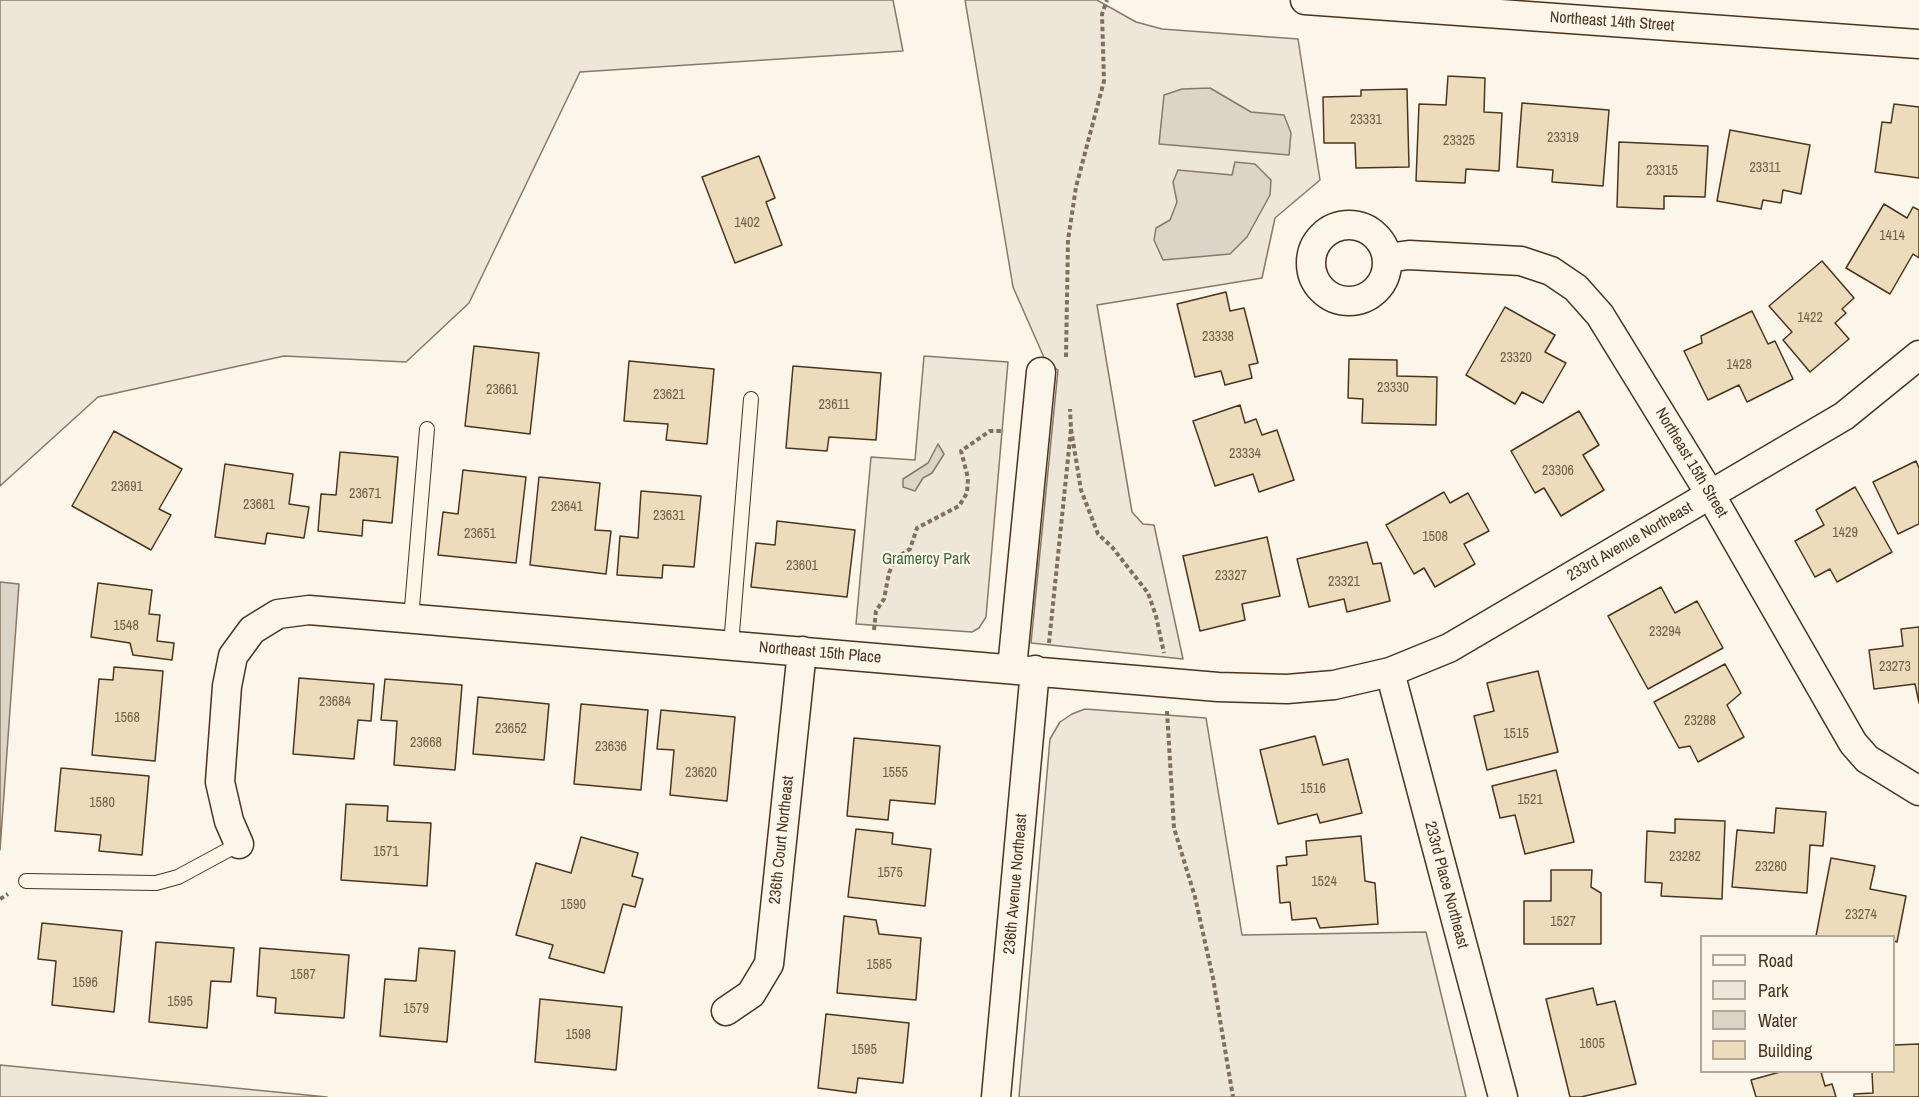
<!DOCTYPE html>
<style>
body{margin:0}
#map{position:relative;width:1919px;height:1097px;overflow:hidden;background:#fbf6e9;font-family:"Archivo Narrow",sans-serif}
canvas{display:block}
.legend{position:absolute;left:1700px;top:935px;width:195px;height:138px;box-sizing:border-box;background:#fbf6e9;border:2px solid #b4a999;margin:0;padding:8px 10px;list-style:none;font-size:18px;color:#4a3520}
.legend li{display:flex;align-items:center;gap:12px;height:30px}
.legend b{width:30px;border:2px solid #b4a999}
</style>
<div id="map">
<canvas width="1919" height="1097"></canvas>
<ul class="legend">
<li><b style="height:8px;background:#fbf6e9"></b>Road</li>
<li><b style="height:16px;background:#ede6d9"></b>Park</li>
<li><b style="height:16px;background:#dcd4c6"></b>Water</li>
<li><b style="height:16px;background:#ecdcbc"></b>Building</li>
</ul>
</div>
<script>
const c = document.querySelector('canvas').getContext('2d');
c.lineJoin = 'round';
function fillPath(path, color) {
  c.fillStyle = color;
  c.fill(path, 'evenodd');
}
function toPath(rows) {
  const path = new Path2D();
  for (const r of rows) {
    if (r.length === 3) {
      path.moveTo(r[0] + r[2], r[1]);
      path.arc(r[0], r[1], r[2], 0, 2 * Math.PI);
      continue;
    }
    path.moveTo(r[0], r[1]);
    for (let i = 2; i < r.length; i += 2) path.lineTo(r[i], r[i + 1]);
  }
  return path;
}
function stroke(path, color, width, dash) {
  c.strokeStyle = color;
  c.lineWidth = width;
  c.lineCap = dash ? 'butt' : 'round';
  c.setLineDash(dash || []);
  c.stroke(path);
}
function drawText(font, color, halo, rows, align = 'center') {
  c.font = font + ' "Archivo Narrow",sans-serif';
  c.lineWidth = 4.5;
  c.setLineDash([]);
  c.textBaseline = 'middle';
  c.strokeStyle = halo;
  c.fillStyle = color;
  for (const [text, x, y, turn = 0] of rows) {
    c.save();
    c.translate(x, y);
    c.rotate((+turn || 0) * Math.PI / 180);
    c.textAlign = isNaN(turn) ? turn : align;
    if (halo) c.strokeText(text, 0, 0);
    c.fillText(text, 0, 0);
    c.restore();
  }
}
const green = toPath([
 [0,0,893,0,903,51,580,72,469,303,406,362,284,356,98,397,0,486,0,0],
 [965,0,1097,0,1136,22,1162,29,1298,39,1320,180,1275,218,1262,278,1097,305,1132,512,1143,524,1154,525,1183,659,1031,643,1058,370,1046,362,1013,287,965,0],
 [924,356,1008,362,986,617,979,628,972,632,856,624,871,457,915,460,924,356],
 [1085,709,1206,718,1242,935,1426,932,1466,1097,1019,1097,1050,739,1060,722,1072,714,1085,709],
 [0,1065,327,1097,0,1097,0,1065]
]);
fillPath(green, '#ede6d9');
stroke(green, '#887966', 1.5);
const water = toPath([
 [1210,88,1251,112,1284,115,1291,133,1289,155,1159,144,1164,95,1182,89,1210,88],
 [1235,162,1255,164,1271,180,1270,195,1247,237,1230,254,1163,260,1154,240,1156,228,1170,220,1177,202,1173,182,1178,170,1232,175,1235,162],
 [938,444,944,454,932,473,923,478,915,491,903,487,903,479,928,463,938,444],
 [0,582,19,584,0,850,0,582]
]);
fillPath(water, '#dcd4c6');
stroke(water, '#887966', 1.5);
const building = toPath([
 [1448,76,1485,78,1484,112,1502,113,1499,171,1466,169,1465,183,1416,181,1419,104,1446,105,1448,76],
 [1407,89,1409,167,1356,168,1355,143,1324,143,1323,97,1361,96,1361,90,1407,89],
 [1522,103,1609,110,1603,186,1552,182,1553,170,1517,167,1522,103],
 [1894,104,1919,107,1919,178,1875,172,1882,122,1891,123,1894,104],
 [1730,130,1810,145,1801,194,1783,190,1781,203,1763,200,1761,209,1717,201,1730,130],
 [1619,142,1708,146,1705,197,1664,196,1664,209,1617,207,1619,142],
 [759,156,775,198,766,202,782,245,735,263,702,177,759,156],
 [1884,204,1907,218,1913,207,1919,210,1919,258,1913,254,1890,294,1846,268,1884,204],
 [1822,261,1854,298,1842,309,1846,313,1835,323,1849,339,1810,372,1783,340,1792,332,1769,306,1822,261],
 [1226,292,1230,311,1244,308,1258,363,1249,365,1252,378,1225,385,1221,371,1195,377,1177,304,1226,292],
 [1505,307,1555,335,1545,352,1566,363,1543,403,1522,392,1515,404,1466,375,1505,307],
 [1752,311,1768,344,1775,341,1793,379,1747,402,1739,385,1708,400,1684,351,1702,343,1701,336,1752,311],
 [474,346,539,353,530,434,465,426,474,346],
 [1349,359,1397,360,1397,376,1437,377,1436,425,1362,423,1363,399,1348,398,1349,359],
 [629,361,714,369,707,444,666,440,668,424,624,421,629,361],
 [793,366,881,373,876,440,829,437,827,451,786,448,793,366],
 [1240,405,1245,423,1256,419,1262,435,1277,430,1294,480,1259,492,1253,474,1215,486,1193,421,1240,405],
 [1579,411,1599,445,1583,455,1604,490,1561,516,1544,488,1535,493,1511,451,1579,411],
 [114,431,182,469,159,509,171,515,151,550,72,506,114,431],
 [340,452,398,457,392,523,363,520,362,536,318,531,321,494,336,495,340,452],
 [1916,461,1919,468,1919,524,1898,534,1873,482,1916,461],
 [225,464,293,474,289,504,309,507,304,538,267,533,265,544,215,537,225,464],
 [463,470,526,477,516,563,438,555,443,512,458,514,463,470],
 [539,477,600,483,595,530,611,531,606,574,530,565,539,477],
 [1855,487,1892,552,1837,582,1830,569,1815,577,1795,541,1824,525,1816,510,1855,487],
 [641,491,701,496,694,567,663,565,662,578,617,575,620,536,638,538,641,491],
 [1444,492,1450,503,1468,493,1489,531,1464,544,1475,564,1435,587,1424,568,1414,574,1386,525,1444,492],
 [777,521,855,530,847,597,751,587,756,543,775,545,777,521],
 [1267,537,1280,596,1242,604,1245,620,1200,631,1183,556,1267,537],
 [1367,542,1373,564,1381,563,1390,601,1347,612,1344,599,1309,607,1297,559,1367,542],
 [98,583,152,590,149,614,160,615,157,641,174,643,172,660,133,655,130,643,91,637,98,583],
 [1661,587,1675,613,1697,601,1723,648,1648,689,1608,616,1661,587],
 [1919,627,1919,703,1915,684,1874,689,1869,650,1903,646,1901,629,1919,627],
 [1725,664,1741,693,1727,705,1744,737,1698,762,1690,746,1679,748,1654,702,1725,664],
 [114,667,163,671,155,761,92,755,99,679,113,680,114,667],
 [1538,671,1558,752,1487,770,1474,716,1494,711,1487,683,1538,671],
 [299,678,374,684,371,721,358,720,354,759,293,754,299,678],
 [385,679,462,685,455,770,394,765,397,721,381,720,385,679],
 [478,697,549,704,544,760,473,754,478,697],
 [581,704,648,710,641,790,574,784,581,704],
 [661,710,735,717,727,801,670,795,674,750,657,749,661,710],
 [1315,736,1323,765,1348,759,1362,813,1320,823,1317,814,1278,824,1260,750,1315,736],
 [854,738,940,746,935,804,890,800,888,820,847,816,854,738],
 [61,768,149,776,142,855,99,851,101,835,55,831,61,768],
 [1556,770,1574,842,1525,854,1515,815,1500,818,1492,786,1556,770],
 [346,804,388,806,387,821,431,823,427,886,341,880,346,804],
 [1776,808,1826,812,1823,846,1810,845,1807,893,1732,887,1737,830,1774,833,1776,808],
 [1675,819,1725,821,1722,899,1661,896,1662,883,1645,882,1647,831,1675,833,1675,819],
 [856,829,893,833,892,844,931,849,925,906,848,897,856,829],
 [1361,836,1365,881,1375,883,1378,924,1320,928,1316,918,1292,920,1290,902,1280,903,1277,866,1287,865,1286,857,1307,855,1306,841,1361,836],
 [581,837,638,853,632,876,643,879,635,907,623,904,604,973,549,958,553,945,516,935,536,863,571,873,581,837],
 [1831,858,1875,866,1870,889,1906,896,1897,942,1894,941,1894,936,1816,936,1831,858],
 [1551,870,1592,870,1591,887,1601,893,1601,944,1524,944,1524,901,1551,901,1551,870],
 [844,916,876,920,879,934,921,938,916,1000,837,993,844,916],
 [42,923,122,931,114,1012,52,1005,56,961,38,959,42,923],
 [156,942,234,948,231,982,211,981,207,1028,149,1022,156,942],
 [260,948,349,955,344,1018,275,1013,276,998,257,996,260,948],
 [419,948,455,951,447,1042,380,1036,385,979,416,981,419,948],
 [1593,988,1597,1005,1615,1001,1636,1084,1581,1097,1570,1097,1546,999,1593,988],
 [540,999,622,1007,616,1070,535,1062,540,999],
 [826,1014,909,1023,903,1083,858,1078,856,1093,818,1088,826,1014],
 [1919,1044,1919,1097,1854,1097,1854,1094,1873,1093,1872,1072,1894,1072,1894,1045,1919,1044],
 [1780,1072,1821,1072,1825,1086,1832,1084,1836,1097,1756,1097,1751,1080,1780,1072]
]);
fillPath(building, '#ecdcbc');
stroke(building, '#4a3520', 1.5);
const service = toPath([
 [411,619,427,429],
 [731,645,751,399],
 [26,881,156,883,178,877,239,844]
]);
const minor = toPath([
 [1305,0,1919,44],
 [1349,263,38],
 [1387,258,1409,255,1521,261,1551,271,1576,288,1600,315,1710,494,1853,743,1867,759,1919,791],
 [1012,668,1041,372],
 [1390,672,1503,1097],
 [239,844,229,821,220,782,227,686,233,656,252,630,278,614,309,610,1218,687,1287,689,1334,685,1390,672,1449,648,1844,416,1919,355],
 [726,1011,751,994,769,964,802,651],
 [996,1097,1035,670]
]);
stroke(service, '#4a3520', 16);
stroke(minor, '#4a3520', 31);
stroke(toPath([
 [1066,357,1068,240,1076,187,1104,81,1102,14,1107,0],
 [1071,429,1081,490,1098,534,1112,547,1148,593,1156,616,1164,653],
 [874,630,876,611,884,599,889,573,896,558,910,549,917,528,959,506,967,493,968,478,961,451,990,431,1004,431],
 [1049,643,1071,429,1070,409],
 [1167,711,1174,828,1195,897,1213,978,1233,1097],
 [0,899,8,894]
]), '#7f6f5c', 4, [4.5, 3]);
stroke(service, '#fbf6e9', 14);
stroke(minor, '#fbf6e9', 28);
drawText('14px', '#725f47', null, [
 ["23331",1366,120],
 ["23319",1563,138],
 ["23325",1459,141],
 ["23311",1765,168],
 ["23315",1662,171],
 ["1402",747,223],
 ["1414",1892,236],
 ["1422",1810,318],
 ["23338",1218,337],
 ["23320",1516,358],
 ["1428",1739,365],
 ["23330",1393,388],
 ["23661",502,390],
 ["23621",669,395],
 ["23611",834,405],
 ["23334",1245,454],
 ["23306",1558,471],
 ["23691",127,487],
 ["23671",365,494],
 ["23681",259,505],
 ["23641",567,507],
 ["23631",669,516],
 ["1429",1845,533],
 ["23651",480,534],
 ["1508",1435,537],
 ["23601",802,566],
 ["23327",1231,576],
 ["23321",1344,582],
 ["1548",126,626],
 ["23294",1665,632],
 ["23273",1895,667],
 ["23684",335,702],
 ["1568",127,718],
 ["23288",1700,721],
 ["23652",511,729],
 ["1515",1516,734],
 ["23668",426,743],
 ["23636",611,747],
 ["23620",701,773],
 ["1555",895,773],
 ["1516",1313,789],
 ["1521",1530,800],
 ["1580",102,803],
 ["1571",386,852],
 ["23282",1685,857],
 ["23280",1771,867],
 ["1575",890,873],
 ["1524",1324,882],
 ["1590",573,905],
 ["23274",1861,915],
 ["1527",1563,922],
 ["1585",879,965],
 ["1587",303,975],
 ["1596",85,983],
 ["1595",180,1002],
 ["1579",416,1009],
 ["1598",578,1035],
 ["1605",1592,1044],
 ["1595",864,1050]
]);
drawText('16px', '#4a3520', '#fbf6e9', [
 ["Northeast 14th Street",1612,22,4],
 ["Northeast 15th Street",1691,463,59],
 ["233rd Avenue Northeast",1630,542,-30],
 ["Northeast 15th Place",820,653,5],
 ["236th Court Northeast",782,840,-84],
 ["236th Avenue Northeast",1016,884,-85],
 ["233rd Place Northeast",1446,885,75]
]);
drawText('16px', '#436837', '#fbf6e9', [
 ["Gramercy Park",926,560]
]);
</script>
